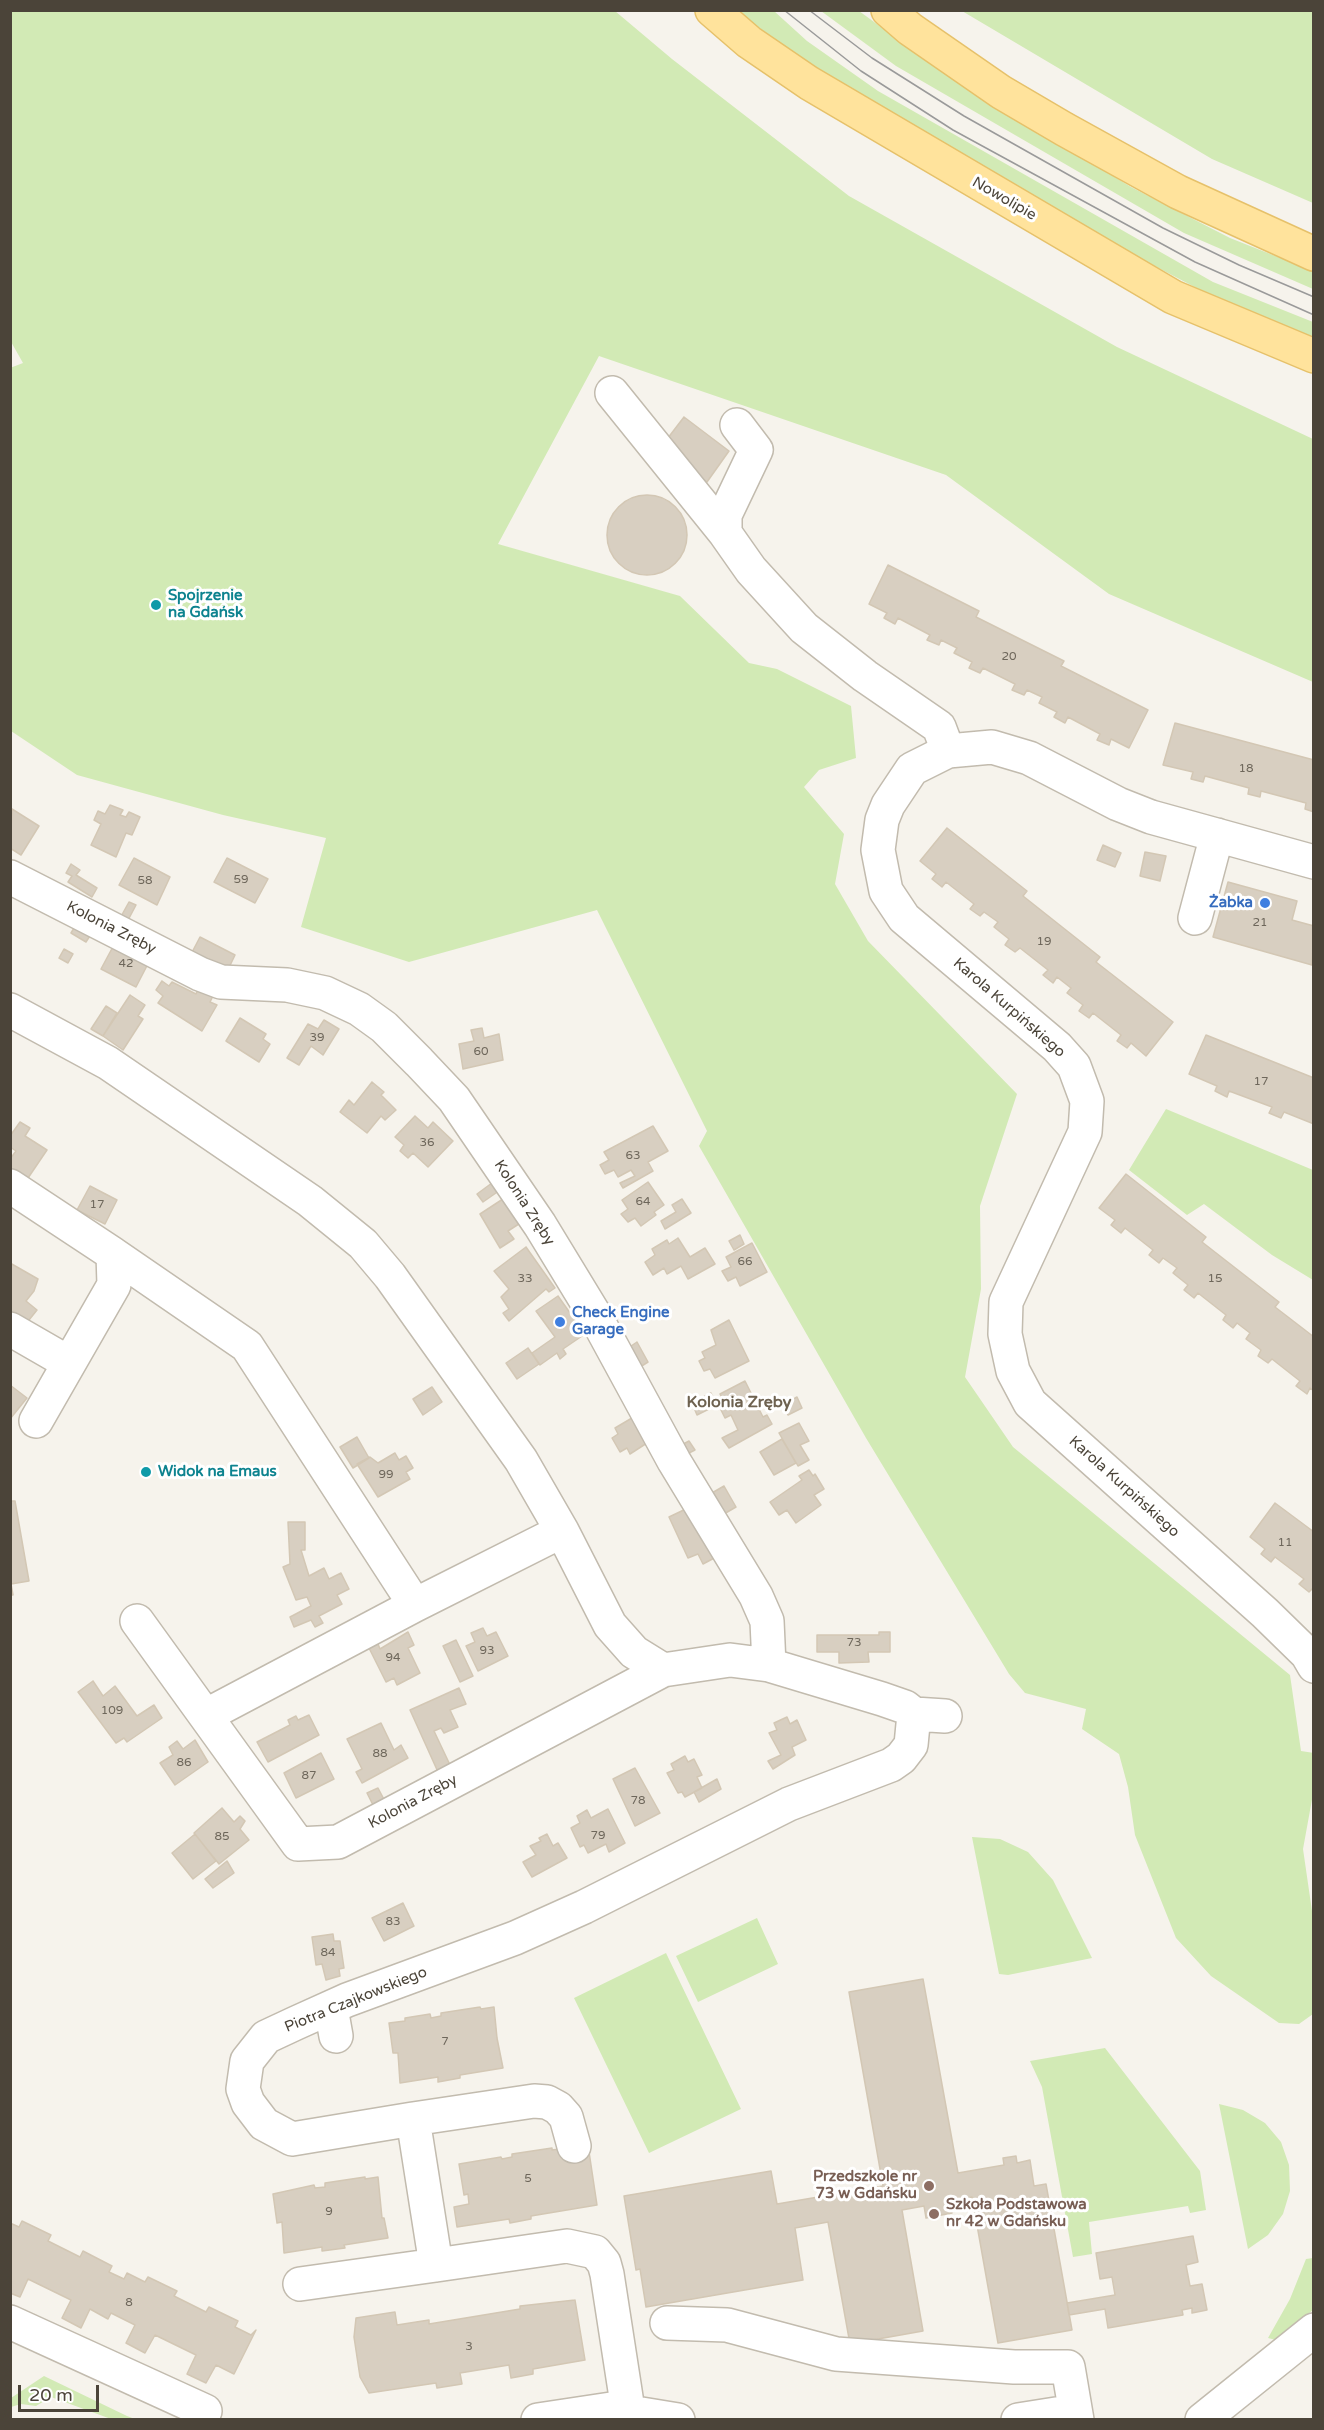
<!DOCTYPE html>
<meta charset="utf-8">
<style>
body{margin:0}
#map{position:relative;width:1324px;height:2430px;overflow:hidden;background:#f6f3ec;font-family:"Varela Round",sans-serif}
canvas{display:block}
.frame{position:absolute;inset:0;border:12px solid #4b4439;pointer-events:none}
.scale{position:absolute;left:18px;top:2385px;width:81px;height:27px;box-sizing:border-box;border:3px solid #4b4439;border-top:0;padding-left:8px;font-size:18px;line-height:21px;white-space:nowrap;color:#4b4439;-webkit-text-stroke:4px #fff;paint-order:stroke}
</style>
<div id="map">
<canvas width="1324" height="2430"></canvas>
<div class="frame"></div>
<div class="scale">20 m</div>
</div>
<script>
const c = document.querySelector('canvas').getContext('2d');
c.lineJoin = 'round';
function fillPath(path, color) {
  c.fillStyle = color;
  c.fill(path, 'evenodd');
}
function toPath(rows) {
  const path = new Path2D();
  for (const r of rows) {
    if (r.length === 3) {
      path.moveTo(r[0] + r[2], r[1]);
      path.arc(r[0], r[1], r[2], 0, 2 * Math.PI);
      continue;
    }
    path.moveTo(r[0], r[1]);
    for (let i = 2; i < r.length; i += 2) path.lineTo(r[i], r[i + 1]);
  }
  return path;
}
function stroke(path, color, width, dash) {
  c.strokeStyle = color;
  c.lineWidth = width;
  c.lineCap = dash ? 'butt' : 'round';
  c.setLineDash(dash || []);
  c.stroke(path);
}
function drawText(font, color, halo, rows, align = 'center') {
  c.font = font + ' "Varela Round",sans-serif';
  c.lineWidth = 6;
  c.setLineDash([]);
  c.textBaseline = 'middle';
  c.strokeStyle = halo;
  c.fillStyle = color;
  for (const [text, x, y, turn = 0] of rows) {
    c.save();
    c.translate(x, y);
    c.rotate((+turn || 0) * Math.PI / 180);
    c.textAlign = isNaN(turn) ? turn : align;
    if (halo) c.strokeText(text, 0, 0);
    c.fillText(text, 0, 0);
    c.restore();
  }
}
fillPath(toPath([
 [11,10,615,11,672,59,849,196,1117,347,1313,439,1313,682,1109,594,946,475,599,356,498,544,680,596,749,663,777,669,851,706,856,758,819,770,804,787,844,834,835,884,868,941,1017,1094,980,1206,981,1289,965,1377,1013,1447,1290,1675,1301,1751,1314,1753,1313,1794,1303,1849,1313,1918,1313,2014,1299,2024,1279,2023,1211,1976,1176,1938,1135,1835,1128,1787,1119,1754,1082,1729,1086,1709,1025,1693,1009,1674,866,1438,699,1146,707,1131,597,910,409,962,301,927,326,838,223,815,77,775,11,731,10,368,23,363,10,340],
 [736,11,774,11,807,41,878,91,1213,282,1313,322,1313,337,1206,293,1132,254,828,77],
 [821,11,859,11,936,67,1131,187,1230,238,1313,271,1313,289,1184,233,896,66],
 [962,11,1313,11,1313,203,1212,159],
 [1166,1109,1313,1170,1313,1280,1272,1255,1204,1204,1187,1215,1129,1170],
 [972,1837,1000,1839,1028,1852,1053,1880,1092,1958,1008,1975,999,1974],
 [757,1918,778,1964,698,2002,676,1956],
 [666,1953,741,2109,649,2153,574,1998],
 [1105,2048,1200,2171,1206,2210,1190,2213,1188,2206,1089,2222,1092,2254,1073,2257,1042,2087,1030,2061],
 [1219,2104,1243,2110,1265,2123,1281,2142,1289,2165,1290,2191,1283,2214,1268,2235,1248,2249],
 [1313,2258,1313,2310,1276,2340,1268,2338,1290,2299,1306,2259],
 [44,2376,127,2416,135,2419,111,2419,51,2397,36,2406,21,2404,11,2407,11,2398]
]), '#d2eab5');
const building = toPath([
 [684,417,729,451,707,482,661,447,684,417],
 [647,535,40],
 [888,565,979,611,976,617,1064,661,1061,666,1148,710,1129,748,1111,739,1109,745,1097,740,1100,734,1068,717,1065,723,1054,717,1057,712,1039,703,1042,697,1027,690,1024,695,1012,690,1015,684,983,668,980,673,969,668,972,662,954,653,957,648,941,640,939,645,927,640,930,635,898,618,895,624,884,618,887,613,869,604,888,565],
 [1175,723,1314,760,1314,812,1305,809,1306,803,1261,791,1260,797,1248,794,1249,788,1205,776,1203,782,1191,779,1193,772,1163,765,1175,723],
 [110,805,123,810,120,815,126,817,129,812,140,817,132,835,126,833,116,857,91,845,101,824,94,820,98,811,105,814,110,805],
 [12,809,39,826,21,855,10,848,12,809],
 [947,828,1027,891,1023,896,1100,957,1096,962,1173,1022,1146,1056,1131,1043,1127,1048,1117,1041,1121,1035,1093,1013,1089,1018,1079,1011,1083,1005,1067,993,1071,988,1057,977,1053,983,1043,975,1048,970,1020,948,1015,952,1005,945,1009,939,994,927,998,922,984,912,980,916,970,909,974,904,946,882,942,887,932,879,936,874,920,861,947,828],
 [1103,845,1121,853,1115,867,1097,860,1103,845],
 [1145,852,1166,856,1160,881,1140,876,1145,852],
 [134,858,170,877,157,905,119,885,134,858],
 [227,858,268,879,255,903,214,882,227,858],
 [71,864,80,870,76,875,97,888,92,897,68,882,72,876,66,873,71,864],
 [1228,882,1297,901,1292,920,1314,926,1312,965,1213,937,1228,882],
 [129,902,136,905,126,924,119,920,129,902],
 [77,923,93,931,86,942,71,933,77,923],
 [200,937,235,955,225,976,189,958,200,937],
 [116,941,151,958,136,987,101,969,116,941],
 [64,949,73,954,68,963,59,958,64,949],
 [162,981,169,986,172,982,196,994,200,985,213,996,210,1002,217,1005,202,1031,158,1003,163,996,156,990,162,981],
 [130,995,145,1005,138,1016,143,1019,123,1050,103,1036,130,995],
 [106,1006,117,1013,103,1036,91,1029,106,1006],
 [240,1018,266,1034,263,1039,270,1044,259,1062,226,1041,240,1018],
 [324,1020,339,1029,323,1055,311,1046,299,1065,287,1058,308,1024,318,1029,324,1020],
 [482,1028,484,1038,499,1034,503,1060,463,1069,459,1044,474,1041,471,1030,482,1028],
 [1206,1035,1314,1078,1314,1124,1284,1112,1281,1118,1269,1113,1272,1107,1229,1091,1227,1097,1215,1091,1217,1086,1189,1074,1206,1035],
 [372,1082,384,1092,381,1095,396,1110,385,1120,381,1116,367,1133,340,1112,349,1100,354,1105,372,1082],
 [415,1116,428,1128,433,1122,453,1141,428,1167,413,1153,408,1158,400,1151,404,1145,395,1137,415,1116],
 [20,1122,30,1128,25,1136,47,1150,26,1181,10,1172,10,1159,16,1151,10,1147,10,1136,20,1122],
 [653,1126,668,1151,648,1162,653,1171,623,1188,620,1183,635,1176,631,1170,618,1177,614,1170,605,1174,600,1165,609,1160,604,1152,653,1126],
 [1126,1174,1206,1237,1202,1242,1279,1302,1275,1307,1314,1337,1314,1391,1310,1388,1307,1394,1296,1386,1300,1381,1272,1359,1268,1363,1258,1356,1261,1350,1246,1339,1250,1333,1237,1323,1233,1328,1223,1320,1226,1315,1198,1293,1194,1298,1184,1290,1188,1285,1173,1273,1177,1268,1163,1258,1159,1263,1149,1255,1153,1250,1125,1228,1121,1233,1111,1225,1115,1220,1099,1208,1126,1174],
 [500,1177,506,1186,483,1202,477,1194,500,1177],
 [648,1182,664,1205,654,1212,656,1215,641,1226,635,1218,628,1222,621,1214,628,1209,622,1200,648,1182],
 [90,1186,117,1200,105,1224,77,1210,90,1186],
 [509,1195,525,1220,508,1231,514,1239,500,1248,480,1214,509,1195],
 [682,1199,691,1213,665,1229,661,1221,676,1212,672,1205,682,1199],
 [740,1235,744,1244,734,1250,729,1241,740,1235],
 [678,1238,690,1257,705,1248,715,1264,688,1279,681,1266,667,1274,664,1268,653,1275,645,1262,655,1255,652,1249,667,1240,669,1244,678,1238],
 [752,1243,767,1272,740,1286,736,1277,728,1281,722,1271,731,1267,726,1257,752,1243],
 [526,1247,555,1288,549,1292,546,1289,509,1321,503,1313,509,1309,501,1297,509,1289,494,1271,526,1247],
 [10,1263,38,1279,34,1291,26,1301,37,1310,25,1325,10,1314,10,1263],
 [558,1296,585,1334,563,1349,566,1354,560,1359,557,1353,540,1365,532,1353,555,1337,536,1311,558,1296],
 [729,1320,749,1361,715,1378,710,1369,704,1371,699,1361,705,1358,702,1352,716,1345,711,1330,729,1320],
 [637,1342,648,1362,634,1371,622,1352,637,1342],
 [528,1348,539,1364,517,1379,506,1363,528,1348],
 [745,1381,763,1417,767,1415,772,1424,729,1448,722,1438,738,1430,731,1415,725,1418,720,1408,725,1404,720,1394,745,1381],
 [10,1385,27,1398,10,1419,10,1385],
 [432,1387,442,1402,423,1415,413,1399,432,1387],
 [711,1393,717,1405,697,1415,692,1403,711,1393],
 [797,1397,802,1408,788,1415,783,1405,797,1397],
 [637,1415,647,1443,630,1454,627,1448,620,1452,612,1438,618,1434,615,1428,637,1415],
 [799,1423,809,1441,800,1445,809,1460,798,1466,779,1433,799,1423],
 [357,1437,369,1458,353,1468,340,1447,357,1437],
 [782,1439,796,1463,774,1475,760,1452,782,1439],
 [689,1441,695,1450,681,1457,676,1448,689,1441],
 [395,1453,399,1460,406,1456,413,1468,406,1472,410,1479,378,1497,357,1464,370,1457,378,1463,395,1453],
 [809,1470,813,1476,815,1474,824,1489,814,1495,821,1505,796,1523,787,1510,779,1515,770,1502,802,1480,799,1476,809,1470],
 [724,1486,736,1507,717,1518,705,1497,724,1486],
 [10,1501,15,1501,29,1581,11,1584,13,1595,10,1595,10,1501],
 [1275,1503,1314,1532,1314,1587,1309,1592,1299,1584,1304,1579,1275,1557,1271,1562,1261,1554,1265,1549,1250,1537,1275,1503],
 [690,1507,720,1555,703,1564,698,1554,688,1558,669,1517,690,1507],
 [288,1522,305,1522,305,1550,301,1550,309,1576,324,1568,329,1579,341,1573,349,1589,337,1595,342,1604,319,1616,323,1623,315,1627,311,1620,294,1627,290,1617,311,1606,307,1597,296,1600,283,1567,290,1564,288,1522],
 [483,1628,487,1636,496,1632,508,1656,478,1671,466,1646,475,1642,471,1633,483,1628],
 [408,1632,414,1645,408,1648,420,1673,397,1685,394,1678,386,1682,369,1648,378,1644,380,1649,408,1632],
 [879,1632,890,1632,890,1652,868,1652,869,1662,839,1663,839,1652,817,1652,817,1635,879,1635,879,1632],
 [456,1640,473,1676,460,1682,443,1646,456,1640],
 [93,1681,103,1696,115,1686,137,1716,154,1705,162,1718,127,1742,124,1738,116,1743,78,1692,93,1681],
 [459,1688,466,1704,450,1710,458,1727,444,1733,441,1728,434,1731,451,1767,438,1772,410,1710,459,1688],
 [309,1715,319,1735,268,1762,257,1742,290,1725,288,1720,296,1716,298,1720,309,1715],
 [787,1717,790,1724,797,1720,806,1740,792,1747,795,1755,773,1769,768,1761,781,1755,769,1733,777,1730,774,1723,787,1717],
 [381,1723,394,1750,401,1745,408,1758,362,1783,356,1772,362,1769,347,1739,381,1723],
 [195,1740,208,1762,175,1785,160,1763,173,1755,169,1747,177,1741,183,1749,195,1740],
 [321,1753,334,1779,296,1798,284,1773,321,1753],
 [685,1756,688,1762,694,1759,702,1775,697,1777,702,1788,685,1797,682,1792,678,1793,667,1773,674,1770,671,1764,685,1756],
 [635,1768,660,1813,635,1826,613,1779,635,1768],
 [717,1779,721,1789,699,1802,694,1792,717,1779],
 [378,1788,388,1807,377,1813,367,1793,378,1788],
 [222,1808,234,1822,240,1816,245,1821,240,1829,249,1840,219,1864,194,1833,222,1808],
 [608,1809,625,1843,609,1852,606,1844,588,1853,584,1845,580,1847,571,1828,580,1823,577,1816,587,1810,591,1818,608,1809],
 [195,1834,216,1861,193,1879,172,1853,195,1834],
 [547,1834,553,1846,558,1843,567,1858,532,1877,523,1862,536,1855,530,1846,541,1841,539,1838,547,1834],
 [227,1861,234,1873,213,1888,205,1879,227,1861],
 [403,1903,414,1926,384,1941,372,1918,403,1903],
 [333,1934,334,1941,340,1941,344,1968,339,1969,340,1976,326,1980,322,1964,316,1965,312,1937,333,1934],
 [923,1979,958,2173,1004,2165,1003,2158,1016,2156,1017,2163,1030,2160,1034,2186,1046,2184,1072,2330,998,2343,972,2197,950,2201,952,2213,926,2218,924,2206,902,2210,923,2331,850,2344,828,2222,795,2228,803,2280,646,2307,640,2269,636,2270,624,2196,771,2171,777,2204,883,2186,849,1992,923,1979],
 [480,2007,481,2009,494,2007,497,2038,503,2068,460,2075,460,2078,438,2082,438,2077,400,2083,398,2053,393,2053,389,2023,405,2021,405,2018,430,2014,431,2018,441,2016,441,2013,480,2007],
 [588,2145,597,2205,531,2216,531,2219,510,2223,509,2219,457,2227,454,2207,469,2204,468,2194,464,2195,459,2164,501,2157,502,2159,512,2157,512,2154,552,2148,552,2150,588,2145],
 [365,2177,365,2179,378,2177,382,2218,384,2218,388,2238,344,2245,345,2248,322,2251,322,2247,284,2253,282,2222,277,2223,273,2194,314,2185,315,2188,325,2187,325,2183,365,2177],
 [22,2221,51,2235,48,2241,80,2257,83,2251,112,2266,109,2272,124,2279,127,2273,145,2282,148,2277,177,2291,174,2296,206,2312,209,2307,238,2321,235,2327,251,2335,256,2330,234,2374,216,2365,206,2383,187,2374,196,2355,155,2335,145,2353,126,2343,135,2325,111,2313,108,2319,90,2309,81,2328,62,2318,71,2300,28,2279,20,2297,10,2293,10,2223,19,2227,22,2221],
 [1193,2236,1198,2262,1186,2265,1190,2286,1202,2284,1207,2310,1192,2313,1192,2308,1182,2310,1183,2315,1108,2328,1105,2309,1069,2315,1067,2303,1115,2295,1112,2277,1100,2279,1096,2253,1193,2236],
 [575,2300,585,2360,533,2369,533,2374,511,2378,509,2365,460,2373,462,2384,437,2388,436,2383,369,2393,360,2377,354,2337,356,2318,395,2312,397,2325,429,2320,429,2324,520,2309,520,2306,575,2300]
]);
fillPath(building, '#d8cfc1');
stroke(building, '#d3c7b4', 1.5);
const minor = toPath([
 [612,393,725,533,751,570,804,628,865,676,939,727,948,751],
 [725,533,725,515,756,450,737,425],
 [1314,862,1151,817,1118,804,1029,758,992,747,948,751,912,769,888,805,882,820,878,850,886,891,904,918,1057,1047,1074,1066,1087,1101,1085,1132,1006,1302,1005,1334,1013,1371,1030,1403,1265,1613,1307,1654,1314,1666],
 [10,877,200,974,221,982,287,985,325,993,359,1009,384,1027,419,1062,454,1099,540,1225,593,1312,674,1461,756,1596,767,1621,769,1665],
 [1195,918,1217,835],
 [10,1010,108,1063,310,1201,363,1244,390,1276,521,1460,562,1531,610,1625,634,1652,663,1670,730,1660,769,1665,882,1699,905,1707,914,1714,945,1716],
 [10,1186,113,1254,114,1285,36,1421],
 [113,1254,247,1346,415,1605],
 [10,1329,69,1363],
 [137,1621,298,1844,338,1842,663,1670],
 [207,1715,415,1605,562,1531],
 [331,2008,336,2036],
 [413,2119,534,2101,547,2102,558,2108,566,2117,574,2146],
 [300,2284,436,2265],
 [10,2322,205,2411],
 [667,2323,727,2325,836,2354,1014,2367,1068,2367,1077,2420],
 [628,2410,607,2274,604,2263,595,2252,567,2246,436,2265,413,2119,292,2139,264,2124,248,2103,243,2089,247,2061,266,2037,296,2023,347,2000,515,1938,584,1907,789,1804,891,1765,901,1758,911,1745,914,1714],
 [538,2420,611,2409,678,2420],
 [1018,2420,1075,2411],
 [1202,2420,1314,2330]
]);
const major = toPath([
 [712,10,749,42,809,83,1173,297,1314,356],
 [888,10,910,29,1001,92,1064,129,1178,192,1314,254]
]);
stroke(minor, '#c2bbae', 36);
stroke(major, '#e6c16a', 36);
stroke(minor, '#fff', 33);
stroke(major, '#ffe39c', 33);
stroke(toPath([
 [784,10,861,71,953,130,1195,262,1314,315],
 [809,10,872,58,964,116,1163,228,1239,265,1314,297]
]), '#9a9a9a', 1.5);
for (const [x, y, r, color] of [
 [156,605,6,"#0f9aa8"],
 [1265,903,6,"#3f7fe0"],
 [560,1322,6,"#3f7fe0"],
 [146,1472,6,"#0f9aa8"],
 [929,2186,6,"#8d6e63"],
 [934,2214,6,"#8d6e63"]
]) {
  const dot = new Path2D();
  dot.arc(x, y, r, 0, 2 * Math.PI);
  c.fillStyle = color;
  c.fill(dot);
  stroke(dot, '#fff', 2);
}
drawText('12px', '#6e675b', null, [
 ["20",1009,657],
 ["18",1246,769],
 ["59",241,880],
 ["58",145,881],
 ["21",1260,923],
 ["19",1044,942],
 ["42",126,964],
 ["39",317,1038],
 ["60",481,1052],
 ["17",1261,1082],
 ["36",427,1143],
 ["63",633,1156],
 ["64",643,1202],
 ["17",97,1205],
 ["66",745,1262],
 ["33",525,1279],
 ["15",1215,1279],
 ["99",386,1475],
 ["11",1285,1543],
 ["73",854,1643],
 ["93",487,1651],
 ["94",393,1658],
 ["109",112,1711],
 ["88",380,1754],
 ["86",184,1763],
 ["87",309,1776],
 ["78",638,1801],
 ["79",598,1836],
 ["85",222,1837],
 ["83",393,1922],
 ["84",328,1953],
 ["7",445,2042],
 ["5",528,2179],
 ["9",329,2212],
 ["8",129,2303],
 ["3",469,2347]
]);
drawText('15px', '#4b4439', '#fff', [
 ["Nowolipie",1004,199,30],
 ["Kolonia Zręby",111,928,27],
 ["Karola Kurpińskiego",1009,1008,41],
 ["Kolonia Zręby",524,1203,57],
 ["Karola Kurpińskiego",1124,1487,42],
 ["Kolonia Zręby",413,1802,-28],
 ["Piotra Czajkowskiego",356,2000,-22]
]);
drawText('bold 15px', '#0d838f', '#fff', [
 ["Spojrzenie",168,596],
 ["na Gdańsk",168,613],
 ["Widok na Emaus",158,1472]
], 'left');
drawText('bold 15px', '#366cbe', '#fff', [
 ["Żabka",1253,903],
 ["Check Engine",572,1313,"left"],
 ["Garage",572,1330,"left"]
], 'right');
drawText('bold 15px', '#785e54', '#fff', [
 ["Przedszkole nr",917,2177],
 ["73 w Gdańsku",917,2194],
 ["Szkoła Podstawowa",946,2205,"left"],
 ["nr 42 w Gdańsku",946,2222,"left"]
], 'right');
drawText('bold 16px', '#6e6250', '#fff', [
 ["Kolonia Zręby",739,1403]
]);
</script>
